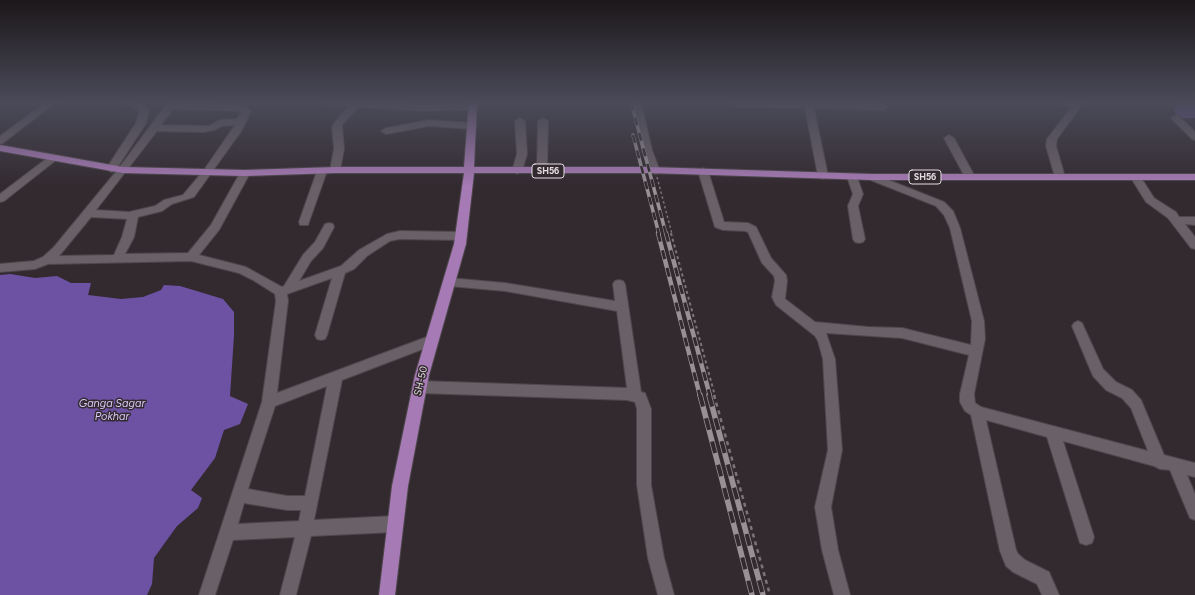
<!DOCTYPE html>
<style>
body{margin:0}
canvas{display:block;background:#332a30}
</style>
<canvas width="1195" height="595"></canvas>
<script>
const c = document.querySelector('canvas').getContext('2d');
c.lineJoin = 'round';
function fillPath(path, color) {
  c.fillStyle = color;
  c.fill(path, 'evenodd');
}
function toPath(rows) {
  const path = new Path2D();
  for (const r of rows) {
    path.moveTo(r[0], r[1]);
    for (let i = 2; i < r.length; i += 2) path.lineTo(r[i], r[i + 1]);
  }
  return path;
}
function stroke(path, color, width, dash) {
  c.strokeStyle = color;
  c.lineWidth = width;
  c.lineCap = dash ? 'butt' : 'round';
  c.setLineDash(dash || []);
  c.stroke(path);
}
function drawText(font, color, halo, rows, align = 'center') {
  c.font = font + ' Figtree,sans-serif';
  c.lineWidth = 3;
  c.setLineDash([]);
  c.textBaseline = 'middle';
  c.strokeStyle = halo;
  c.fillStyle = color;
  for (const [text, x, y, turn = 0] of rows) {
    c.save();
    c.translate(x, y);
    c.rotate((+turn || 0) * Math.PI / 180);
    c.textAlign = isNaN(turn) ? turn : align;
    if (halo) c.strokeText(text, 0, 0);
    c.fillText(text, 0, 0);
    c.restore();
  }
}
fillPath(toPath([
 [1179,102,1195,102,1195,118,1179,118,1173,110],
 [10,274,35,278,57,276,71,283,91,283,88,295,121,299,143,297,161,290,164,285,180,286,223,299,234,312,234,335,230,396,248,404,240,424,224,430,215,458,191,490,202,498,198,508,177,526,154,558,152,584,147,595,0,595,0,275]
]), '#6d51a3');
const minor = toPath([
 [46,102,56,102,3,143,0,144,0,136,46,102],
 [122,102,135,102,146,106,149,111,146,123,115,171,111,172,106,169,136,123,139,111,122,102],
 [168,102,237,105,249,109,251,111,242,130,194,197,172,204,162,211,138,217,134,237,125,254,188,253,211,225,240,173,245,170,250,173,219,230,199,255,246,267,282,287,284,286,303,255,315,242,325,224,329,223,333,224,334,227,323,248,311,261,299,281,341,266,359,250,387,234,400,231,461,232,465,233,467,236,465,239,461,240,400,239,390,241,367,256,354,269,345,273,327,335,325,339,321,340,317,339,315,335,332,278,287,294,288,301,277,393,432,335,436,336,438,340,436,344,342,380,314,520,395,516,401,519,403,524,401,529,395,532,311,536,296,595,280,595,295,537,233,540,215,595,199,595,262,402,276,301,275,294,253,280,239,273,191,261,48,264,35,269,0,272,0,264,34,261,43,257,54,247,119,168,168,102],
 [173,109,236,111,241,112,237,119,220,120,209,126,161,125,173,109],
 [235,125,204,170,183,195,164,200,155,206,129,212,96,210,157,131,204,132,214,130,222,126,235,125],
 [91,217,127,219,122,237,114,255,59,256,91,217],
 [327,386,305,496,287,496,248,489,275,406,327,386],
 [244,503,287,510,301,510,299,521,238,524,244,503],
 [320,102,373,102,421,105,472,104,476,107,472,110,421,111,358,107,342,125,344,149,340,170,335,173,330,170,334,149,332,127,335,122,349,106,324,105,320,102],
 [632,102,641,102,652,150,660,171,659,173,655,174,650,171,642,150,632,102],
 [728,102,884,104,888,107,884,110,814,108,828,176,823,179,818,176,805,108,739,107,728,102],
 [1059,102,1084,102,1057,139,1056,146,1065,177,1060,180,1055,177,1046,146,1047,139,1071,108,1059,102],
 [1176,115,1179,116,1195,132,1195,140,1192,139,1171,118,1176,115],
 [520,118,525,121,527,154,522,171,517,174,512,171,517,154,515,121,520,118],
 [543,118,548,121,547,171,542,174,537,171,538,121,543,118],
 [429,120,472,123,477,126,472,129,429,126,386,134,381,131,386,128,429,120],
 [949,135,954,138,975,177,974,179,970,180,965,177,944,138,949,135],
 [53,155,58,158,56,160,4,201,0,202,0,194,50,156,53,155],
 [322,168,327,171,309,222,308,225,300,225,299,222,317,171,322,168],
 [703,168,708,171,724,222,748,223,756,227,771,258,786,275,787,281,785,299,815,322,868,327,902,328,971,345,972,321,950,228,944,215,936,206,868,179,867,177,872,174,876,175,944,202,953,211,960,228,984,321,985,339,974,394,975,403,981,407,1148,451,1131,408,1122,398,1106,390,1093,376,1072,326,1074,323,1078,321,1082,323,1103,369,1116,382,1132,390,1141,400,1164,455,1195,463,1195,477,1187,475,1195,494,1195,520,1190,518,1170,470,1160,469,1154,466,1063,441,1094,537,1092,543,1086,545,1080,543,1047,437,986,420,1016,550,1018,554,1025,560,1049,572,1059,595,1042,595,1037,584,1013,572,1006,566,1000,551,971,415,965,411,960,402,960,394,969,355,902,338,826,333,835,359,842,450,831,507,838,550,850,595,834,595,822,550,815,507,828,450,823,359,818,341,815,336,776,305,772,297,775,281,774,276,762,263,748,232,745,231,723,230,715,227,698,171,703,168],
 [852,174,857,177,863,194,858,206,865,239,863,242,859,243,855,242,853,239,848,206,853,194,847,177,852,174],
 [1136,175,1140,176,1154,198,1176,212,1179,217,1195,217,1195,225,1185,224,1195,237,1195,249,1191,248,1168,218,1146,202,1131,178,1136,175],
 [449,278,505,283,615,301,613,284,615,281,619,280,623,281,625,284,641,392,645,393,651,409,651,485,664,558,674,595,658,595,648,558,637,485,637,409,635,402,627,400,420,393,415,391,413,387,415,383,420,381,627,388,617,311,505,291,449,286,445,285,443,282,445,279,449,278]
]);
const major = toPath([
 [469,102,477,102,474,167,649,167,872,174,1195,174,1195,180,872,180,649,173,474,173,466,244,429,375,408,486,395,595,379,595,392,486,415,375,454,244,464,173,335,173,245,176,123,173,0,151,0,145,123,167,245,170,335,167,464,167,469,102]
]);
stroke(minor, '#4e474c', 2);
stroke(major, '#4e474c', 2);
stroke(toPath([
 [657,177,672,234]
]), '#7b7378', 1.5, [2.5, 2.5]);
stroke(toPath([
 [671,233,715,396]
]), '#7b7378', 2, [3, 3]);
stroke(toPath([
 [714,395,770,595]
]), '#7b7378', 2.5, [4, 4]);
fillPath(minor, '#6a6067');
fillPath(major, '#a67ab4');
const railFar2 = toPath([
 [631,102,666,234],
 [633,135,659,234]
]);
const railFar1 = toPath([
 [658,233,700,396],
 [666,233,710,396]
]);
const rail = toPath([
 [700,395,752,595],
 [709,395,763,595]
]);
stroke(railFar2, '#979095', 3.5);
stroke(railFar1, '#979095', 4.5);
stroke(rail, '#979095', 5.5);
stroke(railFar2, '#332a30', 2.5, [8]);
stroke(railFar1, '#332a30', 3, [9]);
stroke(rail, '#332a30', 4, [12]);
const sky = c.createLinearGradient(0, 0, 0, 186);
sky.addColorStop(0, '#1c171a');
sky.addColorStop(0.55, '#4a4a59');
sky.addColorStop(1, '#4a4a5900');
c.fillStyle = sky;
c.fillRect(0, 0, 1195, 186);
for (const [x, y, w] of [
 [548,171,32],
 [925,177,32]
]) {
  const box = new Path2D();
  box.roundRect(x - w / 2, y - 7, w, 14, 3);
  c.fillStyle = '#332a30';
  c.fill(box);
  stroke(box, '#e3dde1', 1);
}
drawText('bold 9px', '#e3dde1', null, [
 ["SH56",548,171],
 ["SH56",925,177]
]);
drawText('10px', '#e3dde1', '#332a30', [
 ["SH-50",421,381,-77]
]);
drawText('italic 11px', '#d7cbf9', '#332a30', [
 ["Ganga Sagar",112,404],
 ["Pokhar",112,417]
]);
</script>
